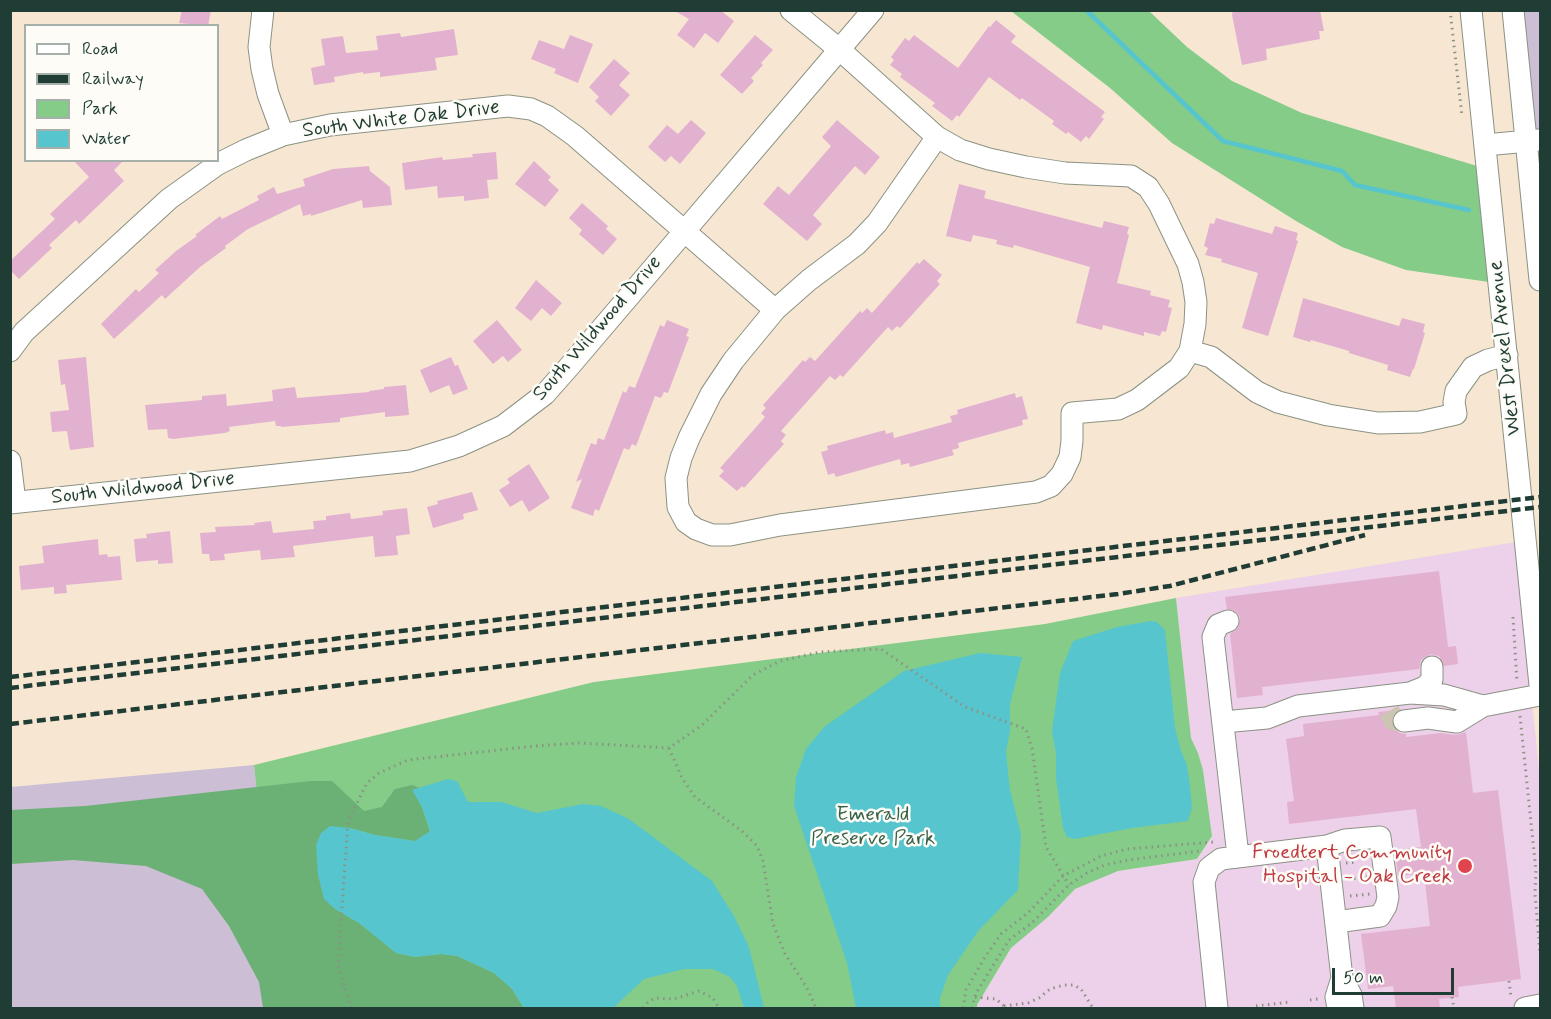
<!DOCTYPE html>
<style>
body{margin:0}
#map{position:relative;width:1551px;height:1019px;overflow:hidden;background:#f7e7d2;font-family:Mynerve,sans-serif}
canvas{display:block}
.frame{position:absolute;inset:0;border:12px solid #1f3d34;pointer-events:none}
.legend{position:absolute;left:24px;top:24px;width:195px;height:138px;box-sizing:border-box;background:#fdfcf7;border:2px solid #a4b0a9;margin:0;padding:8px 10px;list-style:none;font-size:18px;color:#1f3d34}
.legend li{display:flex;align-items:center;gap:12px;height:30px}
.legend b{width:30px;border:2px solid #a4b0a9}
.scale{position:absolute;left:1332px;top:968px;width:122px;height:27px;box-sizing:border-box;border:3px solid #1f3d34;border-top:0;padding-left:8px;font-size:18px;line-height:21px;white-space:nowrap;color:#1f3d34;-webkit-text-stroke:4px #fdfcf7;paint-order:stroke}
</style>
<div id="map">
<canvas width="1551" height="1019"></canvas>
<div class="frame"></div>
<ul class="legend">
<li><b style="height:8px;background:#fff"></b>Road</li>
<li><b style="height:8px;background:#1f3d34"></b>Railway</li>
<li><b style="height:16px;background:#84cc88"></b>Park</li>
<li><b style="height:16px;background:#57c5ce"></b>Water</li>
</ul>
<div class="scale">50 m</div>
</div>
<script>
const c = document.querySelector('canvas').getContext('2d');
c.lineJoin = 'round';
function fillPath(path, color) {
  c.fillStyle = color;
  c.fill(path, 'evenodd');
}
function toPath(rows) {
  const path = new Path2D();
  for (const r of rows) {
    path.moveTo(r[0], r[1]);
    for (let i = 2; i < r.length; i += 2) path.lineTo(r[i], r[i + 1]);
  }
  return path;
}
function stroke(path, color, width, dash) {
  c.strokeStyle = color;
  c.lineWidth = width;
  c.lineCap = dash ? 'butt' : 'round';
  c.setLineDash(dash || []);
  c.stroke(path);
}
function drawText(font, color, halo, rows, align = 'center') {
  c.font = font + ' Mynerve,sans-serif';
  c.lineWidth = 5;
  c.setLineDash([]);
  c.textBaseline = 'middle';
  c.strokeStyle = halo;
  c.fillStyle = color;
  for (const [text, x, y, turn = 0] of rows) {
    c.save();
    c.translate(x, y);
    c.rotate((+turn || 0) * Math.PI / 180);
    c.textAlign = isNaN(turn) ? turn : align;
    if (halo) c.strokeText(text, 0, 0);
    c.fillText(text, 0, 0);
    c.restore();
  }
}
fillPath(toPath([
 [1516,542,1540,780,1540,1008,977,1008,977,1005,1011,948,1048,917,1075,889,1118,871,1197,859,1212,836,1203,770,1198,753,1191,738,1176,598]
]), '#edd0e9');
fillPath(toPath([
 [1524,11,1540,11,1540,174],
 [254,765,279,1008,11,1008,11,787]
]), '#ccbed4');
fillPath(toPath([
 [1011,11,1149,11,1187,47,1232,81,1302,113,1477,166,1489,282,1406,270,1342,247,1296,221,1172,143,1110,88],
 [1176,598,1191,738,1198,753,1203,770,1212,836,1197,859,1118,871,1075,889,1048,917,1011,948,977,1005,977,1008,279,1008,254,765,594,682,1045,624]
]), '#84cc88');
fillPath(toPath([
 [311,781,332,781,364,811,382,807,395,789,412,785,420,788,413,790,422,807,430,832,415,841,375,835,350,828,335,909,359,923,396,953,415,957,441,954,457,956,494,973,512,989,524,1008,263,1008,259,982,229,926,202,889,146,866,73,860,11,864,11,810,85,806]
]), '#6bb074');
fillPath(toPath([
 [1151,621,1157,622,1165,630,1175,728,1181,751,1187,765,1190,787,1192,808,1188,821,1132,828,1075,839,1067,837,1063,828,1056,778,1056,754,1052,731,1060,673,1073,641,1117,627],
 [980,653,1022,657,1010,704,1010,731,1006,752,1010,790,1021,834,1018,890,979,930,948,975,940,998,940,1008,856,1008,847,963,794,806,796,777,806,749,824,727,904,671],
 [448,779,457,781,468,802,501,802,537,813,583,804,601,806,629,819,712,881,734,916,749,947,764,1008,744,1008,737,986,730,977,713,969,684,969,644,979,613,1008,524,1008,512,989,494,973,457,956,441,954,415,957,396,953,359,923,335,909,324,899,318,875,316,845,321,833,330,826,350,828,375,835,415,841,430,831,422,807,412,790]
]), '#57c5ce');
stroke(toPath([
 [1086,10,1223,141,1342,171,1355,185,1469,210]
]), '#57c5ce', 4.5);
fillPath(toPath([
 [182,10,211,10,208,26,179,23],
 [673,10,720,10,734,21,718,43,705,33,694,48,677,35,689,19],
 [1233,10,1320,10,1324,31,1319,31,1320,39,1266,49,1267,60,1242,65,1232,15],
 [996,20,1016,36,1011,42,1105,112,1101,117,1104,119,1089,139,1086,136,1081,142,1068,132,1066,134,1052,124,1054,121,1022,98,1020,100,989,77,959,117,957,115,952,121,932,106,935,103,900,77,902,74,890,65,894,60,891,57,905,38,909,41,914,35,958,68,989,26,990,27],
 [454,29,458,55,435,58,437,70,380,77,380,72,363,74,363,72,334,77,335,82,314,85,311,68,325,65,321,39,343,36,346,53,378,50,376,36,400,33,401,37],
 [570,35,593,44,578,83,554,73,556,69,531,59,539,40,564,49],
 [755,35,773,50,761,63,763,65,751,78,754,81,742,94,720,75],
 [614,59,630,73,619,85,630,95,611,116,595,101,599,97,589,87],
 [691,120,706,133,680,164,671,156,665,162,648,147,667,125,678,134],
 [837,120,880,157,865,175,855,166,813,215,822,224,807,241,763,204,778,186,789,195,831,146,822,137],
 [496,152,498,179,487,180,489,198,464,201,464,196,438,198,437,186,405,190,402,163,442,157,443,160,473,157,472,154],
 [73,160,124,160,114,170,124,181,79,224,76,220,49,245,52,248,19,279,10,270,10,261,55,219,50,214,89,177],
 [534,161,551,177,548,180,559,190,545,207,515,184],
 [369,166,370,171,390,187,392,205,363,208,362,200,311,216,311,214,303,216,300,204,248,229,225,246,226,248,200,267,165,299,162,295,114,339,101,324,136,289,139,292,159,273,155,270,176,251,197,236,195,235,220,216,222,219,259,200,257,196,274,187,277,194,305,186,303,179,333,169],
 [959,184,986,191,984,198,1102,228,1104,221,1129,227,1127,234,1129,235,1117,283,1151,291,1150,295,1170,300,1168,307,1172,308,1166,332,1162,331,1160,336,1144,332,1144,336,1103,325,1102,330,1076,323,1090,267,1014,245,1013,248,996,244,997,240,973,235,971,242,946,236],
 [582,203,608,226,606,229,617,239,603,255,579,234,582,230,569,218],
 [1216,218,1272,234,1275,226,1298,233,1296,240,1298,241,1268,336,1242,328,1258,273,1221,262,1222,259,1205,255,1208,248,1204,246,1210,223,1214,224],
 [924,259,942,275,937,281,940,284,900,328,897,326,892,331,888,327,843,377,840,375,835,380,830,376,781,431,786,435,781,441,784,444,744,488,742,486,737,491,719,476,724,471,720,468,765,417,761,413,766,408,763,405,803,360,805,362,810,357,815,361,860,311,862,313,867,308,872,313,917,262,919,264],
 [536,280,562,303,551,316,542,308,531,321,515,308],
 [1303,298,1399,326,1402,318,1425,324,1423,332,1425,333,1414,369,1413,369,1410,377,1387,370,1388,365,1349,353,1349,351,1311,340,1310,342,1293,337],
 [497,320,522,350,508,362,503,356,493,364,473,341],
 [667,320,689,329,686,336,689,337,668,393,664,392,661,398,655,396,636,446,632,444,629,450,624,448,599,511,595,509,593,516,571,508,582,479,576,482,591,443,596,445,598,438,604,440,623,391,626,393,629,386,635,388,660,325,664,327],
 [86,357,94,447,70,450,67,431,52,432,50,412,69,410,65,384,61,385,58,360],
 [451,357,455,366,458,365,468,389,453,395,449,385,430,393,420,370],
 [406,385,409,415,385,417,385,412,340,418,340,422,281,427,281,426,276,426,275,421,229,427,230,431,225,433,173,439,168,438,167,429,148,430,145,405,202,400,202,396,226,394,227,406,273,401,272,390,295,387,297,398,369,392,369,391,384,389,384,387],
 [1015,393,1016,398,1022,396,1028,419,1022,420,1023,425,958,443,959,448,952,450,954,455,910,467,909,463,901,465,900,459,836,477,834,473,828,475,821,452,828,450,827,446,885,430,886,434,893,432,894,438,952,422,950,416,958,414,957,410],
 [529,464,550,498,529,512,522,500,510,507,499,490,510,483,507,479],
 [472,492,478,510,463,514,464,519,433,528,427,507,438,504,437,501],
 [407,508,410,534,396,536,398,555,375,557,373,536,293,546,295,557,261,560,260,550,224,554,225,560,210,561,209,554,202,554,200,533,216,532,215,527,255,525,254,523,271,521,273,533,314,529,313,521,326,520,326,516,350,513,351,519,383,515,382,511],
 [170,531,173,563,158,564,158,560,136,562,134,539,147,538,146,534],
 [98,539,99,555,107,554,108,557,120,556,122,580,66,585,67,593,54,594,54,587,21,590,19,566,44,563,42,546],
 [1439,571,1448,647,1456,646,1458,664,1444,666,1439,656,1431,654,1421,660,1419,669,1262,687,1263,695,1237,698,1230,634,1238,628,1240,617,1235,611,1227,609,1225,597],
 [1398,710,1393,716,1391,723,1394,729,1400,733,1406,734,1406,737,1441,733,1456,735,1466,732,1473,793,1498,790,1521,979,1458,987,1459,997,1439,999,1440,1008,1396,1008,1393,986,1368,989,1361,934,1430,926,1424,873,1398,876,1395,850,1421,847,1416,809,1289,824,1287,802,1294,801,1286,739,1304,736,1303,724,1379,715,1378,712]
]), '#e3b1d0');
stroke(toPath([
 [1389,711,1394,720,1404,721]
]), '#ccc5b2', 21, [21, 10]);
const minor = toPath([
 [263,10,259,47,262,69,268,94,283,135],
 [791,10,840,50,937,137,960,150,989,159,1026,167,1065,173,1131,176,1148,187,1159,204,1188,264,1193,282,1196,302,1195,324,1190,351,1211,357,1257,392,1278,402,1328,415,1378,423,1420,422,1456,414,1454,402,1456,391,1473,367,1488,360,1507,355],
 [1471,10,1540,685],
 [1513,10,1540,280],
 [937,137,877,223,857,244,809,280,775,310,733,361,711,394,689,438,681,458,676,478,678,507,686,522,696,529,712,535,730,535,780,525,1036,492,1051,486,1062,474,1070,457,1072,441,1072,413,1118,409,1137,400,1179,368,1190,351],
 [1485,145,1539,140],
 [10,351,24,332,169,199,218,164,246,150,283,135,330,125,508,106,531,109,547,116,575,136,775,310],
 [10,461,15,502],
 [10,503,410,461,459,446,503,426,545,394,568,368,873,10],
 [1228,621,1218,625,1213,637,1238,856],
 [1410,693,1425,687,1432,680,1432,667],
 [1404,721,1428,718,1457,722,1483,706],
 [1223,722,1267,718,1298,706,1410,693,1444,695,1483,706,1540,695],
 [1327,846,1342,978],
 [1217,1008,1204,882,1209,868,1221,859,1327,846,1345,840,1380,837,1388,897,1386,906,1380,916,1336,922],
 [1338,1008,1336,997,1342,978,1351,995,1353,1008],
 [1525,1008,1540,1005]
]);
stroke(minor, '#8b9283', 23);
stroke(toPath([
 [1450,10,1462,116],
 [1513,617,1517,682],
 [1520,716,1536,871,1535,894,1540,953],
 [669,748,682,778,695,797,742,831,757,846,763,861,773,924,785,954,807,988,816,1008],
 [1346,863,1358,862],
 [1348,879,1368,877],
 [1350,896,1370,894],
 [1509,981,1511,997],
 [975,997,996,999,1006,1008],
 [1452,997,1454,1008],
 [1310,1000,1318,999],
 [1004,1006,1028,1003,1039,998,1050,989,1064,985,1074,985,1081,989,1093,1008],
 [1256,1006,1290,1002],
 [351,1008,338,966,348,821,367,783,379,773,408,760,535,746,579,743,669,748,702,725,753,675,780,661,820,652,881,649,965,707,1026,729,1032,748,1046,847,1069,885],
 [643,1008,648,1002,655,998,674,999,699,991,713,998,719,1008],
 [963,1008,966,990,985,957,1001,934,1029,912,1063,876,1101,856,1127,849,1214,842],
 [972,1008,976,993,1009,940,1032,923,1069,885,1087,873,1105,865,1128,860,1200,851]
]), '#8b9283', 3, [1.5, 4.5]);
stroke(minor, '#fff', 21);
stroke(toPath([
 [10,677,1540,497],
 [10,688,1540,507],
 [10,724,1118,594,1170,586,1365,535]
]), '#1f3d34', 4.5, [9, 4.5]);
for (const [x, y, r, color] of [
 [1465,866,8,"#e0444e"]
]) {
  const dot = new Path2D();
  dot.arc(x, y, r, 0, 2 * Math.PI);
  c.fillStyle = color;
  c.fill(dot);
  stroke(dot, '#fdfcf7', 2);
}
drawText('21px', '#1f3d34', '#fdfcf7', [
 ["South White Oak Drive",401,120,-7],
 ["South Wildwood Drive",598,329,-49],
 ["West Drexel Avenue",1506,348,-96],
 ["South Wildwood Drive",143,489,-6]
]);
drawText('21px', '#386149', '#fdfcf7', [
 ["Emerald",873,816],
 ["Preserve Park",873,840]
]);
drawText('21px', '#be3a42', '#fdfcf7', [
 ["Froedtert Community",1452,854],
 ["Hospital - Oak Creek",1452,878]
], 'right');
</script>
